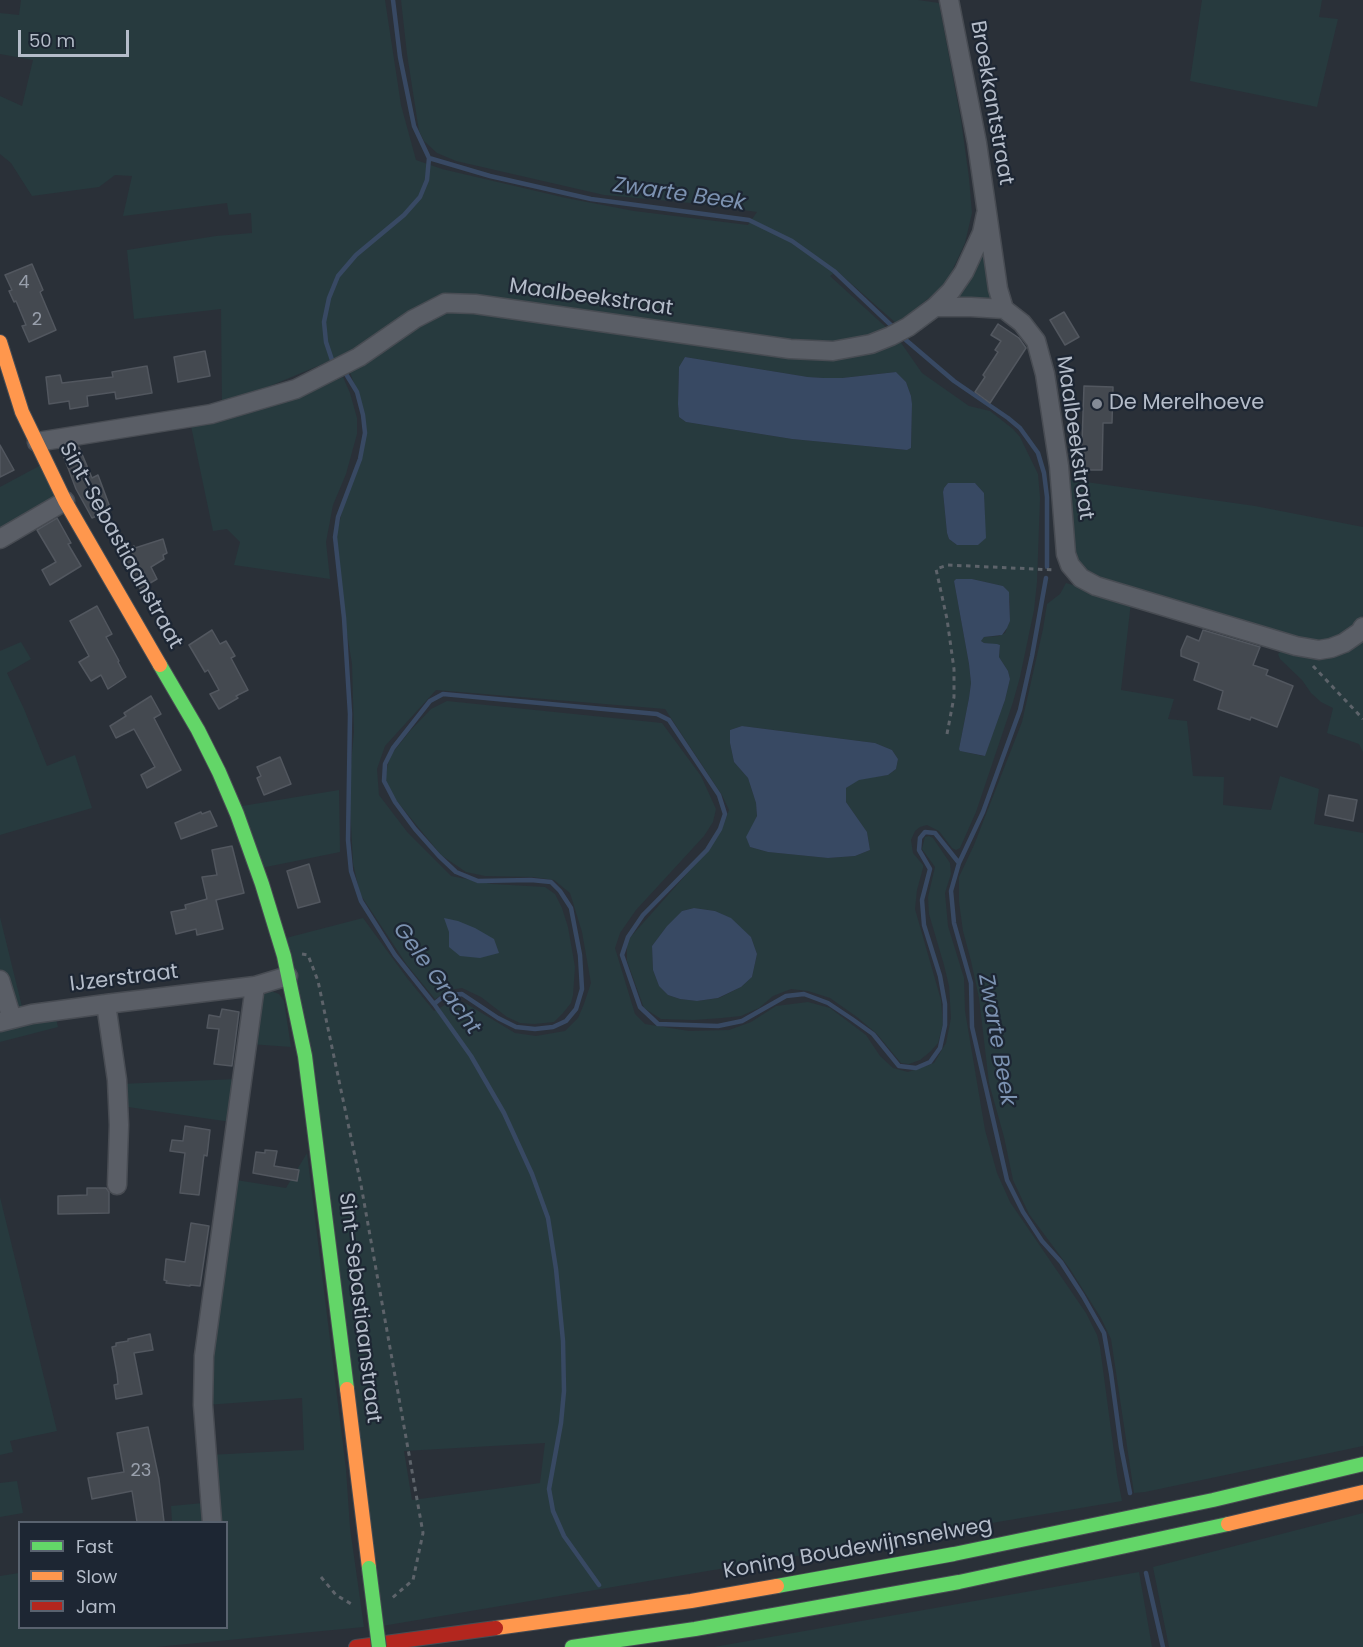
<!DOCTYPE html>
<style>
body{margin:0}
#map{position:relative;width:1363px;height:1647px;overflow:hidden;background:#2a3038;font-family:Poppins,sans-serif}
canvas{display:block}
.legend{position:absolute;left:18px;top:1521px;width:210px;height:108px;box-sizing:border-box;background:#1d2633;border:2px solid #59626f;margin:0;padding:8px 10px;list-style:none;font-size:18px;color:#b4bcc9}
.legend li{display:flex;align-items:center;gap:12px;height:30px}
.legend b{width:30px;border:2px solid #59626f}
.scale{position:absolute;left:18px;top:30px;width:111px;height:27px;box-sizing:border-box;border:3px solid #b4bcc9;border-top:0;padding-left:8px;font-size:18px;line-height:21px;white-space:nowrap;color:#b4bcc9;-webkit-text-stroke:4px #1d2633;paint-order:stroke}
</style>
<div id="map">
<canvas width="1363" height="1647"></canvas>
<ul class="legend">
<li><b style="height:8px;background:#63d668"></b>Fast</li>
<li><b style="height:8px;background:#ff974d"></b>Slow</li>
<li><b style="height:8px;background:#b3261e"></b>Jam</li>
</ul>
<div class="scale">50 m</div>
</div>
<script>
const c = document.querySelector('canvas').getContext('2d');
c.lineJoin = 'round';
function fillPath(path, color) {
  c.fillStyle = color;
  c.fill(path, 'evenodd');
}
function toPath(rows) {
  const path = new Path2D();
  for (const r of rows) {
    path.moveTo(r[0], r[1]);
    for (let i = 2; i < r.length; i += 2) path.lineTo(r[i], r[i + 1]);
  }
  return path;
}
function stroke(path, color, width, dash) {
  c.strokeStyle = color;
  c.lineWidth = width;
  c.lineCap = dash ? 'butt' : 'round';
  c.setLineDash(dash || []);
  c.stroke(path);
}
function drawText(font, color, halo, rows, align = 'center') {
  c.font = font + ' Poppins,sans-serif';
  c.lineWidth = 4.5;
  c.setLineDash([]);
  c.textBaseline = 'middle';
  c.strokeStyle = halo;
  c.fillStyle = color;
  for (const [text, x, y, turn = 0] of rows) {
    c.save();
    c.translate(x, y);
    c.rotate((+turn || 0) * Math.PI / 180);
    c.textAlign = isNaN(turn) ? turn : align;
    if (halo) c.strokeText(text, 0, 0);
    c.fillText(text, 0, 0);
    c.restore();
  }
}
fillPath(toPath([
 [21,0,385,0,401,105,416,160,442,169,566,198,634,211,748,225,757,212,702,204,604,195,456,161,437,153,424,141,419,131,407,54,401,0,918,0,939,3,961,120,969,178,972,213,965,243,946,284,897,324,837,271,830,276,889,330,850,342,829,346,463,297,461,310,673,336,820,356,839,355,858,352,879,346,897,337,922,373,969,406,990,411,1013,429,1020,437,1038,474,1040,498,1037,582,1034,610,1020,677,1013,702,976,812,960,848,956,850,952,848,939,831,927,825,920,827,915,831,911,840,913,853,923,865,923,868,917,890,915,909,941,1000,943,1024,938,1043,931,1051,920,1060,909,1064,901,1063,877,1034,857,1017,830,998,808,991,791,989,773,996,759,1008,741,1016,722,1018,693,1020,661,1019,644,1008,627,961,627,941,709,849,723,826,729,810,722,795,665,709,436,690,385,746,377,769,379,795,408,833,451,876,492,884,545,887,555,894,562,908,568,927,575,967,573,995,571,1003,563,1013,554,1022,534,1024,520,1023,507,1017,481,997,462,988,449,990,435,999,407,965,360,894,353,863,349,786,354,732,352,664,343,609,336,537,343,507,361,457,366,435,360,399,351,375,342,356,222,406,221,309,134,319,127,250,216,236,252,233,251,213,229,215,227,203,123,216,132,176,115,175,99,187,32,196,11,163,0,154,0,96,22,106,33,60,0,54,0,13,19,15],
 [685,357,808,377,824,378,842,378,896,372,906,382,911,396,912,404,911,448,907,450,792,439,686,422,679,417,678,404,679,367],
 [948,483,975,483,984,493,985,538,978,545,957,545,949,539,947,533,943,492,944,488],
 [972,579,1003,586,1008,592,1010,602,1010,620,1005,633,999,636,984,637,981,641,984,643,1000,645,999,657,1008,671,1010,679,1005,700,985,755,983,756,961,751,959,749,969,698,971,683,969,664,954,581,956,579],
 [742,726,875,743,892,750,898,759,896,769,888,775,859,779,846,788,846,802,867,832,870,850,855,856,828,858,768,852,750,847,747,837,757,816,756,803,748,778,734,762,730,743,730,730],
 [694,908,715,911,730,918,751,937,757,954,752,977,741,987,719,998,697,1001,680,999,668,995,659,986,653,970,652,946,667,926,682,911],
 [1202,0,1322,0,1319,17,1338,19,1317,107,1190,81],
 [984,246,993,297,990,300,955,300],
 [343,377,350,393,357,418,357,434,346,474,333,505,326,542,330,579,234,565,240,542,227,529,213,531,191,426,305,393],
 [41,465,55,498,0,536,0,487],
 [1065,479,1255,506,1363,527,1363,615,1361,620,1345,637,1309,644,1095,580,1072,557],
 [1066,583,1131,602,1121,690,1174,699,1168,719,1187,721,1193,776,1224,777,1223,805,1271,810,1280,776,1319,789,1314,824,1363,833,1363,1446,1145,1492,1134,1493,1111,1339,1101,1318,1070,1269,1029,1214,1013,1180,1004,1137,989,1083,979,998,971,961,963,931,959,902,959,877,974,845,1022,722,1043,629,1047,604,1060,594],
 [1363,638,1363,752,1359,744,1327,733,1333,708,1321,702,1311,693,1302,680,1280,659,1278,654,1283,649],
 [21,642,31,659,7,673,24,709,47,766,75,755,92,808,0,835,0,651],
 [447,701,662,723,701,776,716,809,713,822,704,836,636,910,620,933,615,948,635,1014,645,1024,689,1031,729,1030,751,1022,776,1006,808,1002,830,1008,866,1035,880,1056,893,1068,908,1072,934,1063,946,1043,951,1018,949,986,944,965,929,914,928,897,935,867,922,849,925,837,929,836,933,838,950,863,951,874,945,893,948,926,964,978,965,1011,985,1130,997,1173,1010,1202,1086,1313,1097,1335,1100,1347,1117,1475,1122,1501,382,1626,286,938,363,918,407,978,434,1011,454,1000,465,1003,515,1033,536,1036,565,1031,578,1018,584,1004,591,983,582,932,570,893,554,880,533,877,485,876,466,872,441,855,391,794,385,777,390,756,410,731,431,709],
 [545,1443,540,1483,412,1500,404,1451],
 [339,790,340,852,261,868,242,806],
 [0,917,26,1023,56,1018,58,1027,0,1042],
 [265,990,271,991,279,994,284,1001,291,1047,250,1044,256,1003],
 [237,1079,231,1122,121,1106,120,1084],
 [307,1153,346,1469,350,1528,364,1627,156,1647,0,1647,0,1576,19,1573,20,1628,226,1628,226,1522,172,1522,171,1506,214,1502,209,1455,304,1450,302,1398,206,1405,230,1179,286,1188],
 [0,1197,57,1431,10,1441,13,1452,0,1455],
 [17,1481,23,1513,0,1517,0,1483],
 [1363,1513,1363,1647,1169,1647,1153,1567],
 [1139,1572,1152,1647,714,1647]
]), '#273a3e');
fillPath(toPath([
 [685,357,808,377,824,378,842,378,896,372,906,382,911,396,912,404,911,448,907,450,792,439,686,422,679,417,678,404,679,367],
 [948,483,975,483,984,493,986,538,978,545,957,545,949,539,947,533,943,492,944,488],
 [956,579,972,579,1003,586,1009,592,1010,621,1007,628,1002,635,984,637,981,641,984,643,997,644,1000,645,999,657,1008,671,1010,679,1005,700,985,756,960,751,959,749,969,698,971,683,969,664,954,581],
 [742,726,875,743,892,750,898,759,896,769,888,775,859,780,846,788,846,802,867,832,870,850,855,856,828,858,768,852,750,847,746,837,757,816,756,803,748,778,734,762,730,743,730,730],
 [694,908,715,911,731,918,751,937,757,954,752,977,741,987,718,998,697,1001,680,999,668,995,659,986,653,970,652,946,667,926,682,911],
 [444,918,458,921,475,928,494,939,499,953,480,958,460,956,449,947,449,932]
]), '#384963');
stroke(toPath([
 [393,0,400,57,414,126,429,158,490,176,591,199,749,220,792,241,834,271,895,329],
 [900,335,954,381,1008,418,1020,428,1038,453,1044,473,1047,497,1047,567],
 [333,363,326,342,324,322,329,298,338,276,356,255,404,215,420,197,427,180,429,158],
 [346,374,357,392,363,415,365,433,360,459,338,517,335,537,344,618,350,714,348,840,351,871,361,901,395,955,434,1004,471,1056,504,1113,532,1174,548,1218,556,1269,563,1341,564,1391,561,1423,549,1489,553,1511,564,1536,599,1585],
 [1046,578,1032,656,1020,710,983,812,959,863,951,891,954,923,971,983,972,1027,1007,1180,1023,1212,1042,1241,1061,1262,1083,1296,1104,1333,1111,1373,1121,1447,1130,1493],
 [434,1004,445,995,462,994,498,1018,516,1027,535,1029,553,1027,566,1021,576,1009,582,989,580,955,571,908,560,891,551,882,531,880,478,881,456,872,439,856,415,829,395,802,384,781,385,764,393,748,430,701,443,694,657,714,669,720,719,795,725,814,720,829,707,850,643,915,628,937,622,955,640,1007,658,1024,718,1026,742,1021,786,996,804,994,828,1003,852,1019,873,1034,899,1066,916,1068,930,1062,940,1048,945,1025,945,1004,940,976,924,925,922,900,930,869,919,850,920,838,925,832,935,833,959,863],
 [1146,1573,1163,1647]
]), '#384963', 4.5);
const building = toPath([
 [32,264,43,290,40,292,56,330,29,342,22,326,26,325,16,301,14,302,9,291,12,290,5,275,32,264],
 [1064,312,1079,337,1065,345,1050,320,1064,312],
 [998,324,1019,338,1026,348,990,403,975,392,985,377,983,375,998,352,995,350,1001,341,991,335,998,324],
 [205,351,210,376,178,382,174,357,205,351],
 [147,366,152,393,116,399,115,392,87,396,88,406,70,409,69,401,49,404,46,377,60,375,62,383,113,377,112,372,147,366],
 [1084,386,1113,387,1112,423,1103,423,1102,470,1081,470,1084,386],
 [0,445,14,470,0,477,0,445],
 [79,447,92,478,98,475,111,510,92,518,76,489,62,452,79,447],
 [57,518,71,543,68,544,81,566,50,585,42,570,56,562,37,530,57,518],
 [163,539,167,553,163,555,164,559,151,567,157,579,140,589,121,554,134,546,135,548,163,539],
 [97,606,112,634,106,637,119,661,118,662,126,677,108,689,101,675,91,681,79,662,89,656,70,621,97,606],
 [212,630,220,644,226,641,235,656,231,658,248,690,236,696,238,698,219,709,210,694,219,690,208,670,205,672,189,645,212,630],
 [1203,630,1260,647,1253,665,1268,670,1266,675,1293,686,1277,727,1251,717,1250,720,1218,709,1223,691,1194,680,1199,663,1181,656,1181,650,1187,636,1199,641,1203,630],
 [151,696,161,714,154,718,181,770,147,788,141,775,155,767,134,729,116,738,110,726,126,716,124,713,151,696],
 [280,757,291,784,264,795,257,778,261,776,257,767,280,757],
 [1329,795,1357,800,1353,821,1325,815,1329,795],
 [210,811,217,826,181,839,175,823,201,812,202,814,210,811],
 [232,846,244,893,216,900,223,929,197,935,196,929,176,934,171,912,186,909,185,905,207,899,202,877,217,875,212,850,232,846],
 [309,864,320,902,298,908,287,871,309,864],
 [222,1009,239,1012,232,1066,214,1064,219,1029,207,1028,209,1015,220,1017,222,1009],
 [185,1126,210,1130,207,1156,204,1155,199,1195,180,1193,185,1153,170,1151,172,1140,183,1141,185,1126],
 [265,1150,277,1151,274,1166,299,1170,297,1181,253,1173,256,1152,265,1153,265,1150],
 [87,1188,106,1188,109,1192,109,1213,58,1214,58,1196,87,1195,87,1188],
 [191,1223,209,1226,200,1286,190,1285,190,1286,166,1283,167,1281,164,1280,166,1259,185,1262,191,1223],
 [150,1334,153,1350,134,1353,142,1394,116,1399,114,1385,118,1384,117,1374,112,1347,116,1346,116,1343,128,1341,128,1339,150,1334],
 [148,1427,159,1479,164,1522,137,1522,132,1491,92,1499,88,1478,124,1472,117,1433,148,1427]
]);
fillPath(building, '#444950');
stroke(building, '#52575f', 1.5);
const street = toPath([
 [949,0,977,143,998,289,1004,309],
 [935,307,971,307,1004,309,1022,323,1036,341,1045,374,1059,466,1066,554,1070,565,1081,578,1096,586,1296,646,1319,650,1331,648,1344,643,1360,632,1363,627],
 [37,442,211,414,296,389,359,357,414,319,445,303,475,304,790,349,833,351,871,344,891,336,908,327,935,307,951,291,964,272,982,233,986,214],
 [0,539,65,501],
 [0,980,12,1019],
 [106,1004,117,1080,119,1125,117,1185],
 [0,1022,32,1014,106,1004,255,986,288,976],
 [212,1522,203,1405,204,1356,255,986]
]);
const fast = toPath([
 [160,665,198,730,219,772,237,814,262,884,284,956,305,1056,347,1389],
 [777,1586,954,1554,1213,1500,1363,1464],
 [572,1647,695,1629,959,1582,1228,1524]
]);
const slow = toPath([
 [0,342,22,412,65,501,160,665],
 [347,1389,369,1568],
 [1228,1524,1363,1492],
 [496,1628,691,1601,777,1586]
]);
const jam = toPath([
 [356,1647,496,1628]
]);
stroke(street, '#484c53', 21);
stroke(fast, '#484c53', 16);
stroke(slow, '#484c53', 16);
stroke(jam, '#484c53', 16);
stroke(toPath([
 [1313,666,1363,719],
 [947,734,954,697,954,669,947,619,936,569,948,565,1055,570],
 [302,954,308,955,318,981,361,1185,423,1533,413,1580,392,1598],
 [321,1577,336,1595,353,1605]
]), '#5d636a', 3, [4.5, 4.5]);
stroke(street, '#5a5e66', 18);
stroke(fast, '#63d668', 14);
stroke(slow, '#ff974d', 14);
stroke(jam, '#b3261e', 14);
const fastBridge = toPath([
 [369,1568,379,1647]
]);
stroke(fastBridge, '#484c53', 16, []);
stroke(fastBridge, '#63d668', 14);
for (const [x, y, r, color] of [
 [1097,404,6,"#848b96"]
]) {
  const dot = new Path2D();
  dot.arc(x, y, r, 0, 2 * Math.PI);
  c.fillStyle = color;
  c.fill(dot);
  stroke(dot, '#1d2633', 2);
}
drawText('18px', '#989fab', null, [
 ["4",24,283],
 ["2",37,320],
 ["23",141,1471]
]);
drawText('21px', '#b4bcc9', '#1d2633', [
 ["Broekkantstraat",991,103,80],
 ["Maalbeekstraat",591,298,8],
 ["Maalbeekstraat",1074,438,82],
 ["Sint-Sebastiaanstraat",120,546,61],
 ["IJzerstraat",124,979,-7],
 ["Sint-Sebastiaanstraat",359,1308,83],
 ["Koning Boudewijnsnelweg",858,1549,-10]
]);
drawText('21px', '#b4bcc9', '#1d2633', [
 ["De Merelhoeve",1109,404]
], 'left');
drawText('italic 22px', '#7c92b1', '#1d2633', [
 ["Zwarte Beek",679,195,8],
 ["Gele Gracht",436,979,54],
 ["Zwarte Beek",996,1040,80]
]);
</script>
